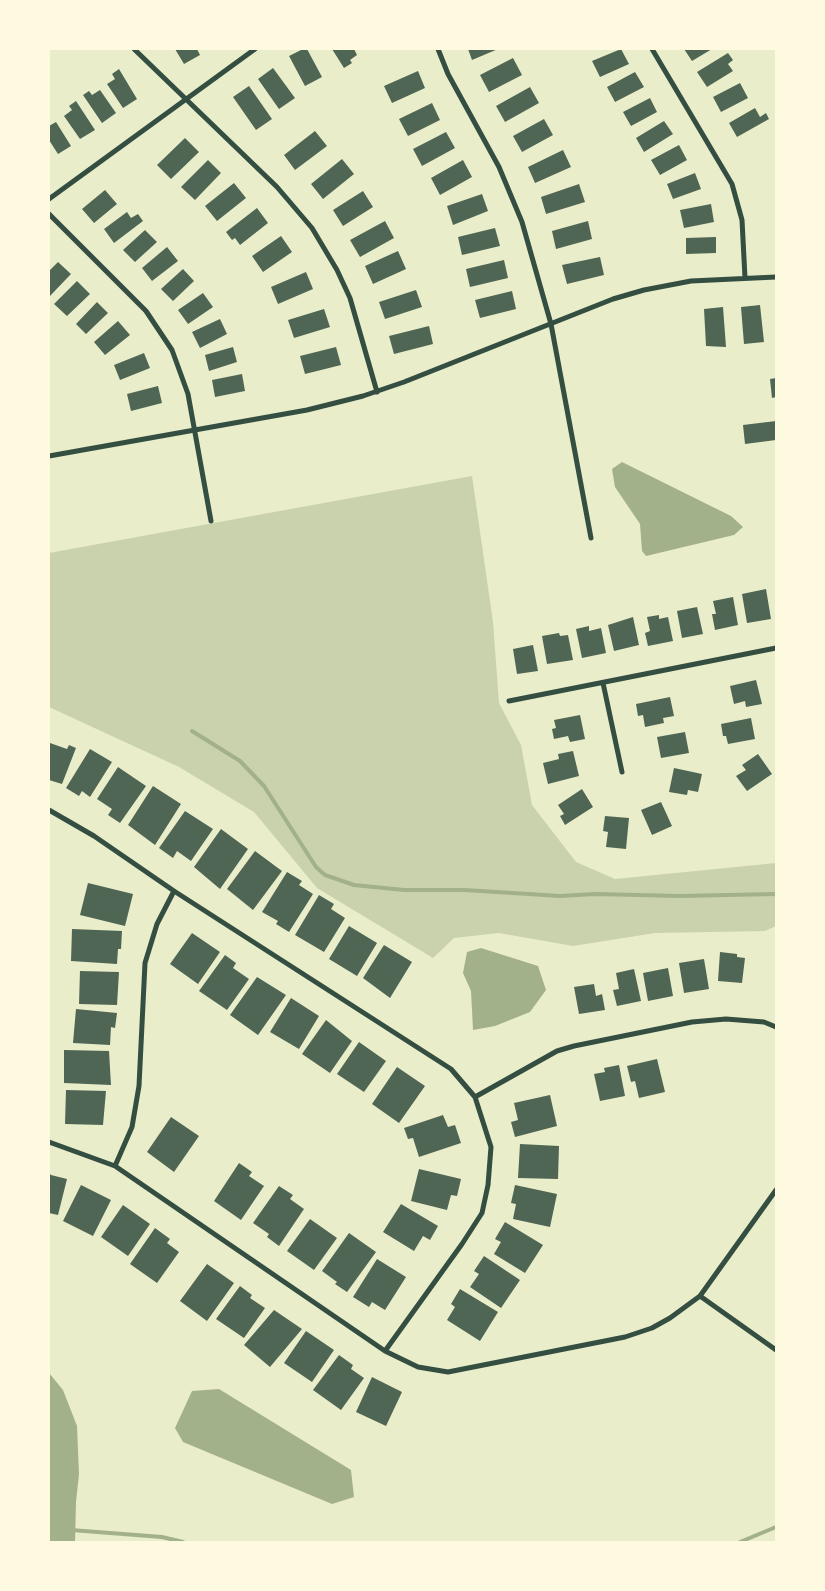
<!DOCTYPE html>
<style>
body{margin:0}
#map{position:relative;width:825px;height:1591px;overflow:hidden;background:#e9edc9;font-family:Karla,sans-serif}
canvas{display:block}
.frame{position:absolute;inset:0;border:50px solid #fefae0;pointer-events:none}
</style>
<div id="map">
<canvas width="825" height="1591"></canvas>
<div class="frame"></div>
</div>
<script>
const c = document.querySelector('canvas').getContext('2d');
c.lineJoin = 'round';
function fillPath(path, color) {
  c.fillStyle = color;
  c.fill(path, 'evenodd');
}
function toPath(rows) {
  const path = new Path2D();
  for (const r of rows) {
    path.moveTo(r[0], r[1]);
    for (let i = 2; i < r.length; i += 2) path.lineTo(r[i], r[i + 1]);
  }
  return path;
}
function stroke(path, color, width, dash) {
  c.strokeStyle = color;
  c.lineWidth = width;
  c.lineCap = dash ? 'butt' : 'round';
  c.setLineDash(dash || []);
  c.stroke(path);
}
fillPath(toPath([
 [472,476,493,622,499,703,521,745,532,805,576,862,615,879,776,863,776,926,765,931,655,933,573,946,499,933,454,938,433,958,317,888,254,812,179,767,49,707,49,553]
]), '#cad2ad');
fillPath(toPath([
 [622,462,731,516,743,527,734,535,646,556,642,551,640,524,615,487,612,469],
 [481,948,538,966,546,990,530,1012,495,1026,473,1030,471,991,463,973,467,952],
 [49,1373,63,1390,77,1426,79,1474,76,1502,75,1542,49,1542],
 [219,1389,351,1470,354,1497,332,1504,183,1442,175,1428,192,1391]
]), '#a3b18a');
stroke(toPath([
 [192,731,240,761,264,786,316,867,325,875,354,885,404,890,465,890,560,896,595,894,680,896,776,894],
 [71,1530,162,1537,183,1542],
 [740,1542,776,1527]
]), '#a3b18a', 4);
fillPath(toPath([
 [175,49,197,49,200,55,184,64],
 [303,49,307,49,322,77,305,86,289,56],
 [332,49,354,49,357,55,350,60,352,63,344,68],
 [468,49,498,49,472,60],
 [621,49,629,64,600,77,592,61],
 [684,49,712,49,692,61],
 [728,53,733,60,728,64,733,71,707,87,697,72],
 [513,58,522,75,489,92,480,75],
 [273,68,295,98,279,109,258,79],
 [119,69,137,99,123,108,107,84,115,79,112,74],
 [418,71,425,88,392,103,384,86],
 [635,72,644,87,615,102,607,87],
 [740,83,748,98,721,112,713,97],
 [249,86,272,119,256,130,233,97],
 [530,87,539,103,505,122,496,106],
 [100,90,116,113,102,123,83,95,89,91,92,95],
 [650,98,657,112,631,126,623,112],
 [76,101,95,130,80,139,64,116,72,110,69,106],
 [432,103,440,120,408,136,399,119],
 [755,108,760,117,766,113,769,119,737,137,729,123],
 [544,119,553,135,522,152,513,136],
 [664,121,673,134,644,152,636,138],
 [56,122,71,146,58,154,49,140,49,126],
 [315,131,327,146,295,170,284,155],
 [446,132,455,148,422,166,413,149],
 [185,138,199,152,171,179,157,165],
 [679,145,687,160,660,175,651,160],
 [563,150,571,167,535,183,528,167],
 [342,159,354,174,323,199,311,184],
 [208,160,221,173,195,200,181,187],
 [463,160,472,177,440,195,431,178],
 [695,173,701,189,673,199,667,184],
 [234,183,246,198,217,221,205,206],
 [579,184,585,202,546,214,541,197],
 [105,190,117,204,94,223,82,209],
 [363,191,373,207,343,226,333,210],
 [482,194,488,211,453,225,447,206],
 [711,204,714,222,684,228,680,210],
 [257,208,268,223,240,245,235,238,232,240,226,232],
 [127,212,131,218,138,214,143,221,114,243,104,229],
 [385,221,394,238,360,257,350,240],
 [588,221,592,239,556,249,552,231],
 [495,228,500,246,462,255,458,237],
 [145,230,157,242,135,262,123,250],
 [281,236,292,252,263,272,252,256],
 [716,237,716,253,686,254,686,238],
 [167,247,178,261,152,281,142,268],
 [398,251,406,269,373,284,365,266],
 [600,257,604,275,567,284,562,265],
 [504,260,508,278,470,287,466,269],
 [58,262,71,274,49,297,49,271],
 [183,269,194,281,173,301,161,289],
 [306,272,313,289,278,304,271,287],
 [77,281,90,294,67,316,54,304],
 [416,290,422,307,385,319,379,302],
 [512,291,516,309,480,318,475,300],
 [203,293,213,307,188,324,178,310],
 [97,302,108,313,86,334,76,324],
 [760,305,764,342,744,344,741,307],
 [723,307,726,347,706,346,704,309],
 [324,309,330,327,294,338,288,320],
 [220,319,227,334,200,348,192,332],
 [118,321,130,335,105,355,94,342],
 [429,326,433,344,394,354,389,336],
 [233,347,237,362,209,371,205,355],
 [336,347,341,365,305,374,300,356],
 [144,353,150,368,120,380,114,365],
 [242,374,245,391,215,397,212,380],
 [776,378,776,397,772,398,770,379],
 [158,386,162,403,131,411,127,394],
 [776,421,776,440,745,444,743,425],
 [766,589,771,619,747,623,742,594],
 [733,597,738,625,715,630,712,614,716,614,713,601],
 [697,607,703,634,682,638,677,611],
 [659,615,659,619,668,617,673,641,648,646,645,633,650,631,647,617],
 [633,617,639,645,614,651,608,625],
 [589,626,589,631,601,628,606,653,582,658,576,629],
 [559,633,560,636,568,635,573,660,547,664,542,636],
 [533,645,538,671,517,674,513,649],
 [756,680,762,704,746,707,745,701,734,704,730,686],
 [670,697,674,716,663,718,664,723,645,727,643,715,638,716,636,704],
 [580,715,585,739,570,742,568,736,554,739,552,729,556,728,554,720],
 [751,718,755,739,728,744,726,736,723,736,721,724],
 [685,732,689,753,661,758,657,737],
 [50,743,67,749,69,745,76,748,62,784,49,780],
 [90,749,112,762,90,797,82,791,79,796,66,788],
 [573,751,579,776,548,784,543,763,559,759,558,754],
 [758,754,772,774,747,791,736,776,746,770,742,765],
 [118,767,146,786,120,823,108,815,112,809,97,799],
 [674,768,702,774,698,792,688,790,687,795,669,792],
 [153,786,181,804,155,845,128,825],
 [582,789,593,807,565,825,560,816,564,814,558,805],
 [661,802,672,826,652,835,641,810],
 [185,811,213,829,191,861,177,851,173,858,159,848],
 [605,816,629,818,626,849,606,847,608,832,603,831],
 [221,829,248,849,220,889,194,867],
 [255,851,282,871,253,910,227,889],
 [287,872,302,881,299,885,313,894,289,932,276,924,278,921,262,912],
 [88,883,133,894,125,926,80,915],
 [319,895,334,904,331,909,345,918,324,952,295,935],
 [349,926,377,943,357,976,329,959],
 [72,929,122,931,121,949,118,949,117,964,71,961],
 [192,933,220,952,198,984,170,964],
 [384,945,412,962,390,998,363,978],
 [720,952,737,954,737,957,745,958,742,983,718,981],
 [225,955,236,963,233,968,249,979,227,1010,199,991],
 [704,959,709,989,684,993,679,963],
 [668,968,673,996,648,1001,643,973],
 [634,969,641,1001,617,1006,613,990,619,989,616,973],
 [80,971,119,972,117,1005,79,1004],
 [257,977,286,995,258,1035,230,1015],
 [594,984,596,996,602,994,605,1010,579,1014,574,987],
 [291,998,319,1016,299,1049,270,1032],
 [76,1009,117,1013,115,1028,111,1027,110,1045,73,1043],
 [326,1020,352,1041,330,1073,302,1054],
 [359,1042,386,1061,364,1092,337,1074],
 [64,1050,109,1051,111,1085,64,1083],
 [657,1059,665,1092,639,1098,635,1081,631,1082,627,1066],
 [619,1065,625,1096,600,1101,594,1074,605,1072,604,1068],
 [397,1067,425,1086,399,1123,372,1104],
 [66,1090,106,1091,103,1125,65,1124],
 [550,1095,557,1126,515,1137,511,1122,518,1120,514,1103],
 [443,1115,448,1127,455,1125,461,1143,419,1157,413,1138,408,1139,404,1128],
 [171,1117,199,1136,174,1172,147,1152],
 [520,1144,559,1146,558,1179,518,1178],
 [239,1163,252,1172,249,1176,264,1186,241,1220,214,1201],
 [419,1169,461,1179,457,1196,451,1195,447,1210,411,1201],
 [49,1173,51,1175,67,1179,58,1215,49,1213],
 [81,1185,111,1200,93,1236,63,1221],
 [515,1185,557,1194,550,1227,513,1219,516,1204,511,1203],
 [279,1186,293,1195,290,1199,304,1209,279,1246,267,1237,269,1234,253,1223],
 [401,1204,438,1226,430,1240,423,1236,414,1251,383,1232],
 [123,1205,150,1224,128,1256,101,1237],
 [310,1219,337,1238,314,1270,287,1251],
 [505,1222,543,1245,525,1273,494,1254,501,1242,495,1239],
 [155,1228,170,1239,167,1243,179,1252,157,1283,130,1264],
 [349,1233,376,1252,347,1292,335,1284,337,1282,322,1271],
 [484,1256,520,1280,501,1308,470,1287,479,1274,474,1271],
 [377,1259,406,1277,385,1310,372,1302,369,1307,353,1297],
 [207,1264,234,1283,207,1321,180,1301],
 [240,1286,252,1295,250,1298,265,1308,244,1338,216,1319],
 [460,1289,498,1312,480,1341,447,1320,455,1307,451,1304],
 [274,1310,302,1329,270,1367,244,1345],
 [306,1331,334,1350,312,1382,284,1363],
 [339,1355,353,1365,351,1369,364,1378,341,1410,313,1390],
 [372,1377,402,1392,386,1426,356,1412]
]), '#4f6655');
stroke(toPath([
 [134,49,277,187,312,228,337,270,350,298,377,392],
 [438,49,448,74,499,167,522,222,551,324,591,538],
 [652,49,732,184,742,220,745,278],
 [49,199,255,49],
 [49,214,146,311,172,350,188,394,211,521],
 [49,456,307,410,363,396,404,382,613,299,644,290,691,281,776,277],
 [603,683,622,772],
 [509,701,776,648],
 [49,810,94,836,174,891,451,1069,475,1097,491,1147,488,1185,482,1213,462,1244,385,1351],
 [475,1097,557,1051,574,1046,692,1022,726,1019,764,1022,776,1027],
 [49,1142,115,1166,385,1351,418,1367,448,1372,625,1337,652,1328,670,1318,700,1296,776,1190],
 [115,1166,132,1127,139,1086,145,963,157,924,174,891],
 [700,1296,776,1350]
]), '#344e41', 5);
</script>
